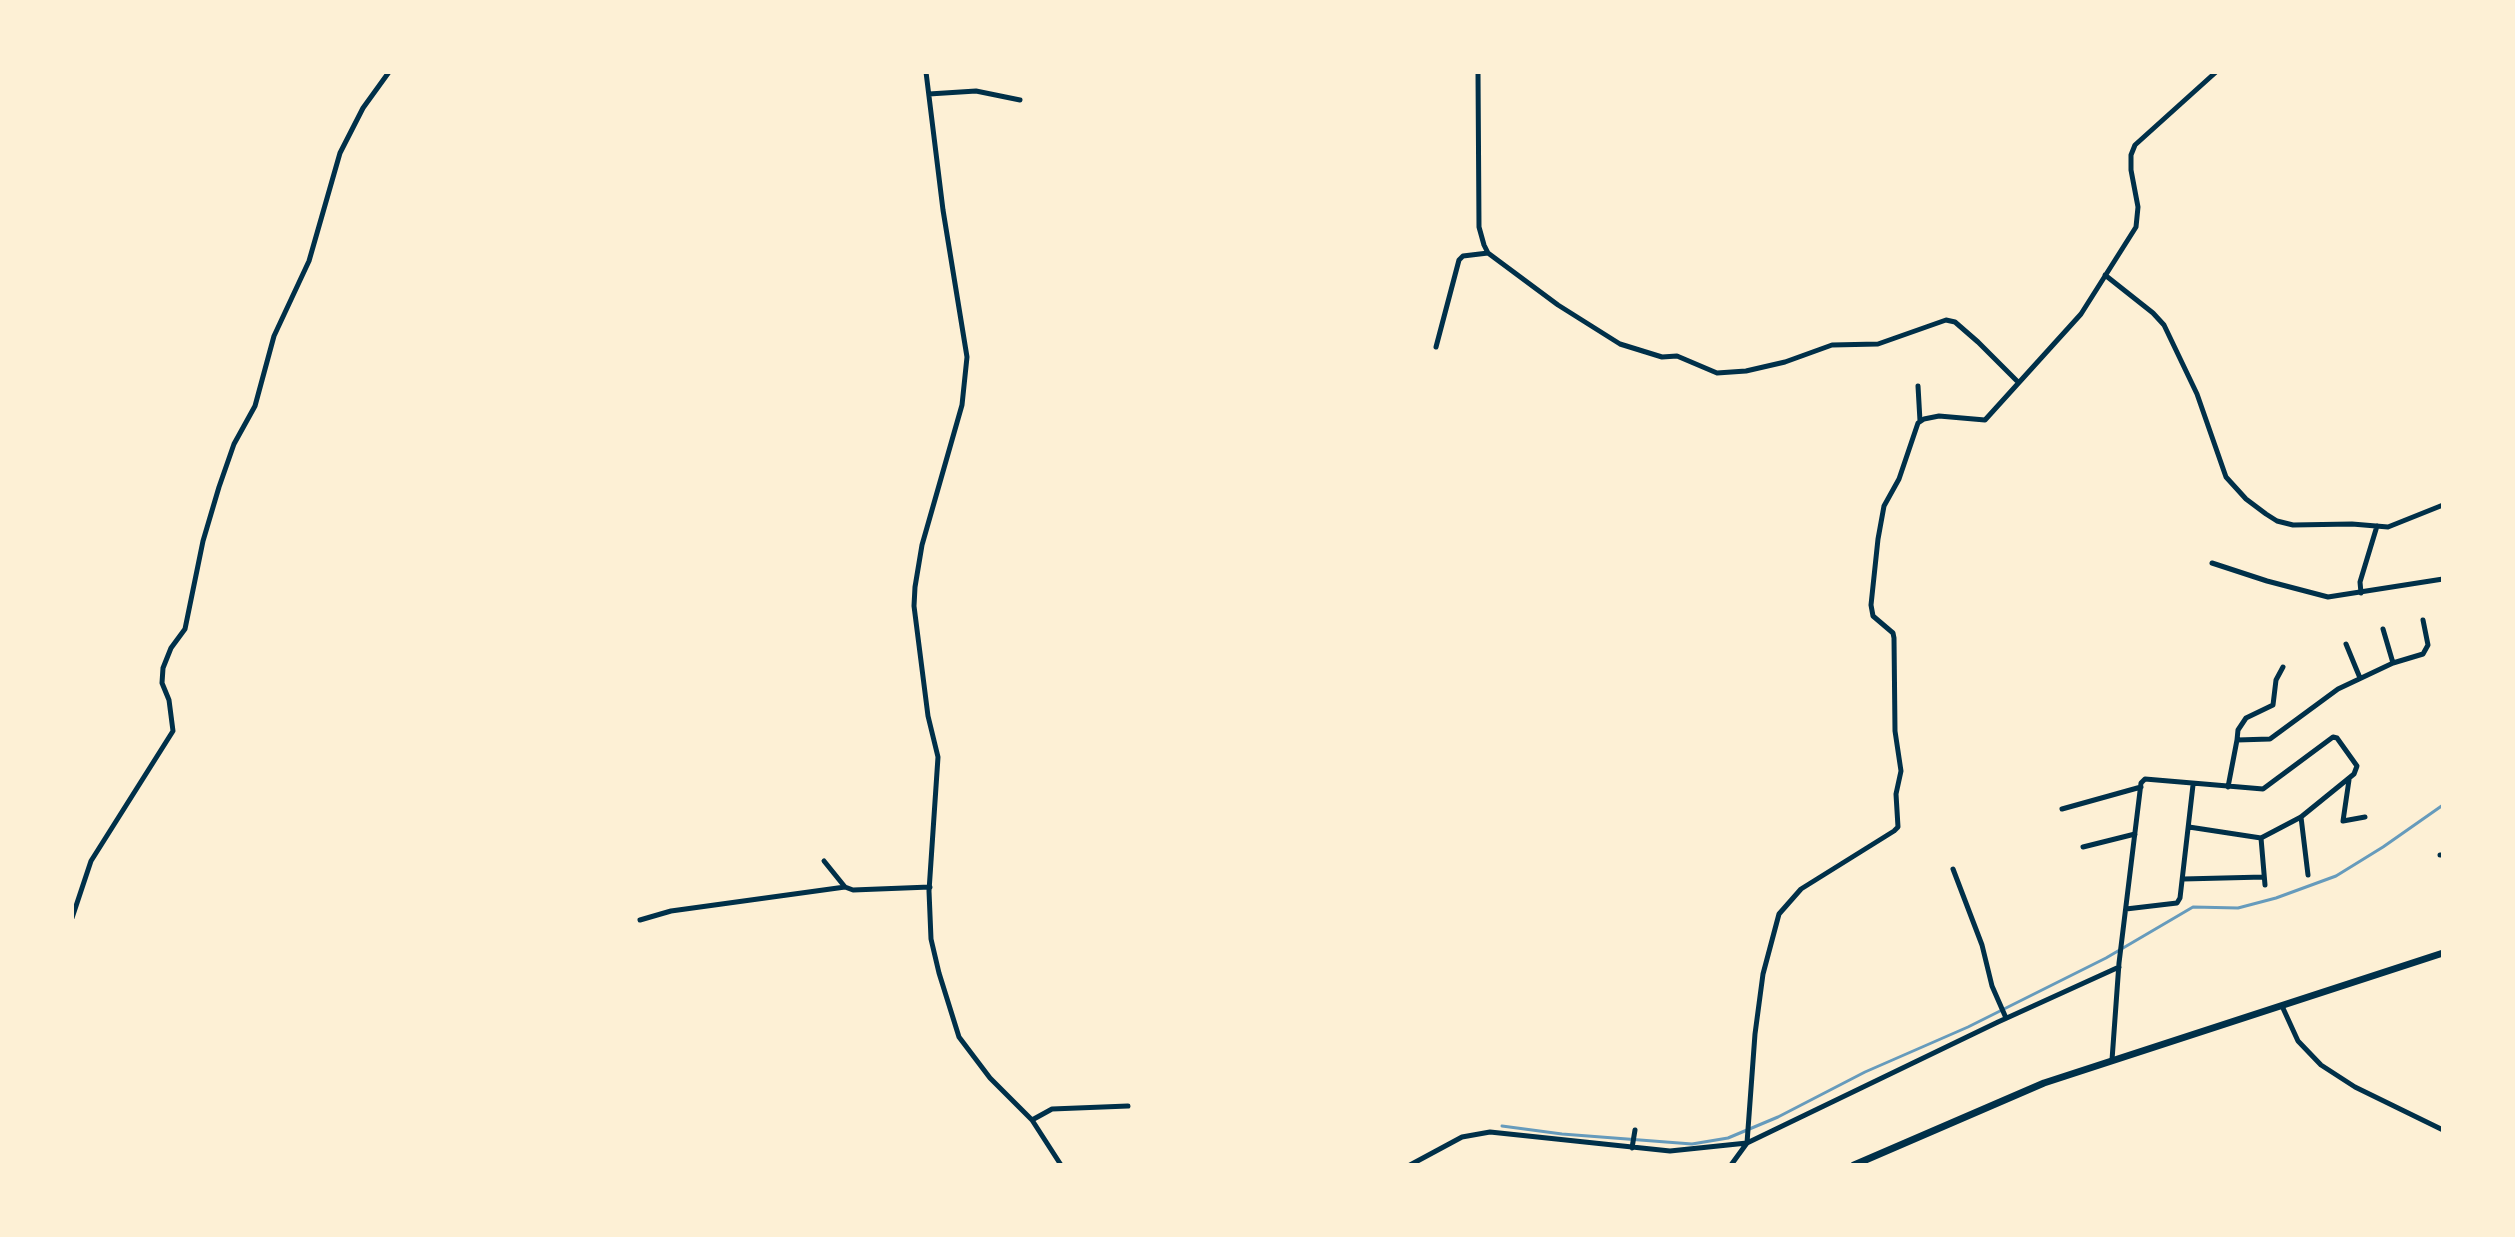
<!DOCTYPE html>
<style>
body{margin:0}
#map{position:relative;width:2515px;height:1237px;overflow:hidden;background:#fdf0d5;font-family:Figtree,sans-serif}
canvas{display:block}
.frame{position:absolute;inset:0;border:74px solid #fdf0d5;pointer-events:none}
</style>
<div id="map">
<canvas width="2515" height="1237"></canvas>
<div class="frame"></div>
</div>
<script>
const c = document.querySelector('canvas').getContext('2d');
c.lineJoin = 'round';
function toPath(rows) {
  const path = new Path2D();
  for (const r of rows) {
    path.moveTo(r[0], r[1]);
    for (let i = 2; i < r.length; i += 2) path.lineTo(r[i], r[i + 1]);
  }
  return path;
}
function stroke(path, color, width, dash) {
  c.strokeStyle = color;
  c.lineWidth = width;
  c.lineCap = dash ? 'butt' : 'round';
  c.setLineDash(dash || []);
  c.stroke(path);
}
stroke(toPath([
 [1502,1126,1562,1134,1692,1144,1728,1138,1778,1117,1865,1072,1968,1027,2106,958,2193,907,2238,908,2276,898,2336,876,2383,847,2443,805]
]), '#669bbc', 3);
stroke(toPath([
 [926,72,943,210,967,357,962,405,922,545,915,587,914,606,928,716,938,757,929,891,931,939,939,973,959,1037,990,1078,1032,1120,1061,1165],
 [1478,72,1479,227,1484,245,1488,253,1558,305,1620,344,1662,357,1677,356,1717,373,1746,371,1785,362,1832,345,1878,344,1946,320,1955,322,1978,342,2018,382],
 [929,94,976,91,1020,100],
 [2105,275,2153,313,2164,325,2197,394,2226,477,2246,499,2266,514,2277,521,2293,525,2352,524,2388,527,2443,505],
 [1436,347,1459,260,1463,256,1488,253],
 [1918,386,1920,421],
 [2212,563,2267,581,2328,597,2443,579],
 [2361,593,2360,582,2377,526],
 [2383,629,2393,663],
 [2346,644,2360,678],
 [2237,740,2238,730,2246,718,2273,705,2276,680,2283,667],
 [2349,780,2343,821,2365,817],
 [2228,787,2237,740,2270,739,2338,689,2393,663,2423,654,2428,645,2423,620],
 [2062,809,2141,787],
 [2301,817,2308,875],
 [2261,838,2265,885],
 [2083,847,2135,834],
 [2440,855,2443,855],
 [824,861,845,887,853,890,930,887],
 [1953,869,1982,945,1992,986,2006,1018],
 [2183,879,2264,877],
 [2126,909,2177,903,2180,898,2193,785],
 [72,918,91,861,173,731,169,700,162,683,163,668,171,648,185,629,203,541,219,487,234,444,255,406,274,336,309,261,340,153,363,108,389,72],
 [640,920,671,911,845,887],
 [2282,1006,2298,1041,2321,1065,2355,1087,2443,1130],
 [2112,1060,2119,963,2141,783,2145,779,2263,789,2333,737,2337,738,2357,766,2354,774,2301,817,2261,838,2189,827],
 [1032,1120,1052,1109,1128,1106],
 [1632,1148,1635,1130],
 [1410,1165,1462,1137,1490,1132,1670,1151,1747,1143,1998,1022,2119,967],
 [1731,1165,1747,1143,1755,1034,1763,974,1779,914,1801,889,1894,831,1898,827,1896,794,1901,771,1895,731,1894,638,1893,633,1873,616,1871,605,1878,539,1884,506,1899,479,1918,423,1924,419,1939,416,1985,420,2081,314,2136,227,2138,207,2131,170,2131,155,2135,145,2216,72]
]), '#003049', 5);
stroke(toPath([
 [1854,1165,2044,1083,2443,953]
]), '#003049', 7);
</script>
